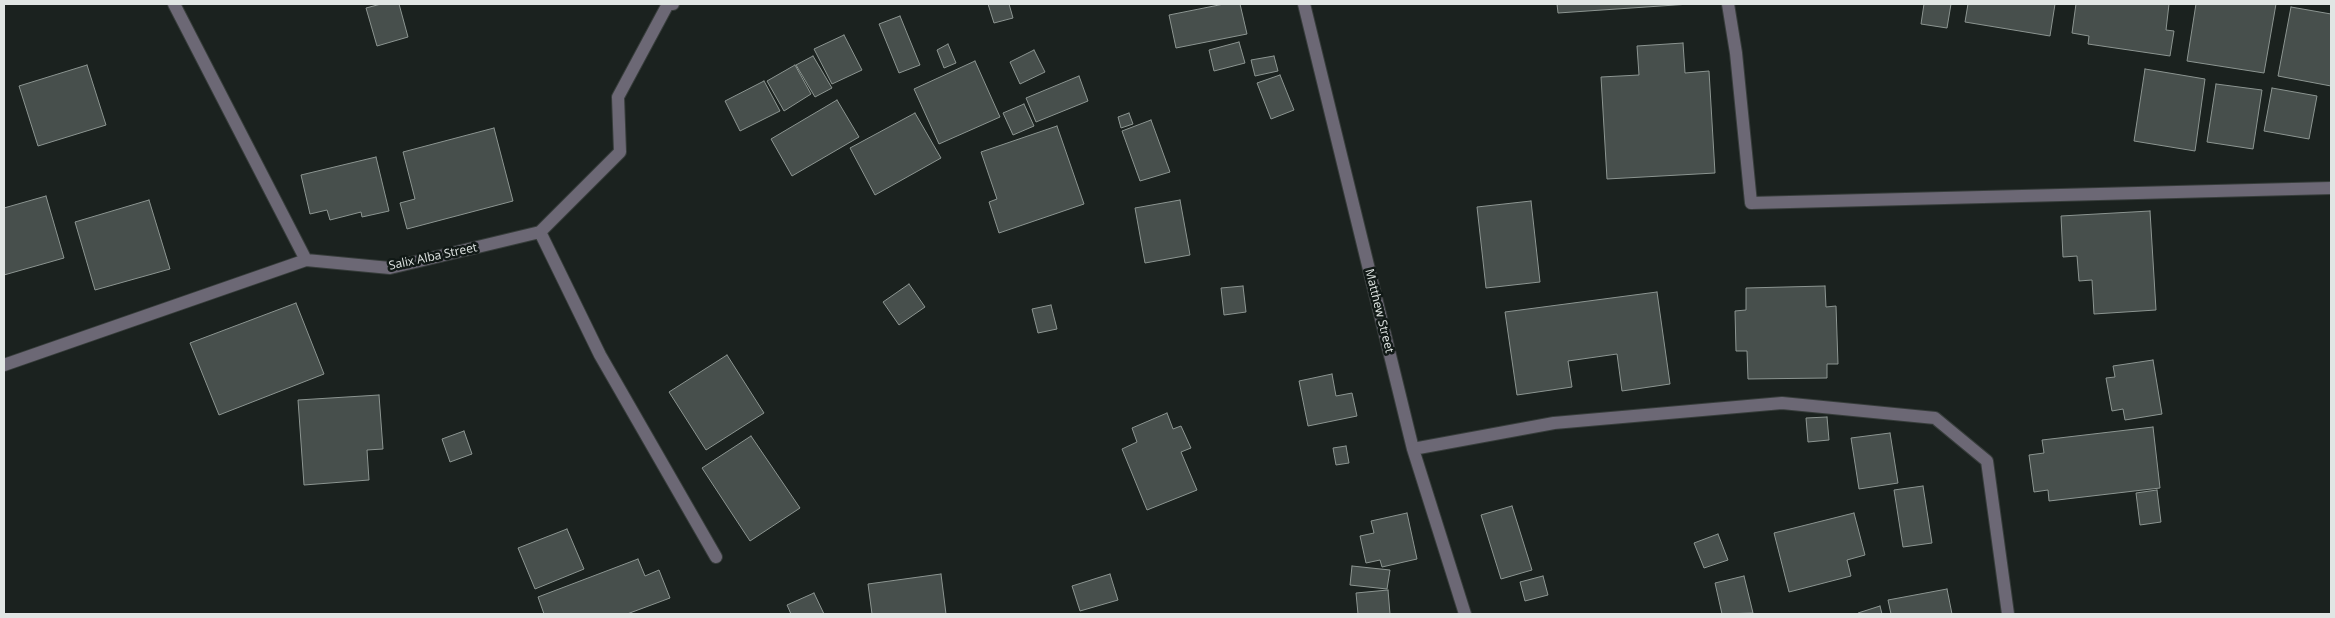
<!DOCTYPE html>
<style>
body{margin:0}
#map{position:relative;width:2335px;height:618px;overflow:hidden;background:#1b221f;font-family:"Open Sans",sans-serif}
canvas{display:block}
.frame{position:absolute;inset:0;border:5px solid #e1e6e4;pointer-events:none}
</style>
<div id="map">
<canvas width="2335" height="618"></canvas>
<div class="frame"></div>
</div>
<script>
const c = document.querySelector('canvas').getContext('2d');
c.lineJoin = 'round';
function fillPath(path, color) {
  c.fillStyle = color;
  c.fill(path, 'evenodd');
}
function toPath(rows) {
  const path = new Path2D();
  for (const r of rows) {
    path.moveTo(r[0], r[1]);
    for (let i = 2; i < r.length; i += 2) path.lineTo(r[i], r[i + 1]);
  }
  return path;
}
function stroke(path, color, width, dash) {
  c.strokeStyle = color;
  c.lineWidth = width;
  c.lineCap = dash ? 'butt' : 'round';
  c.setLineDash(dash || []);
  c.stroke(path);
}
function drawText(font, color, halo, rows, align = 'center') {
  c.font = font + ' "Open Sans",sans-serif';
  c.lineWidth = 5;
  c.setLineDash([]);
  c.textBaseline = 'middle';
  c.strokeStyle = halo;
  c.fillStyle = color;
  for (const [text, x, y, turn = 0] of rows) {
    c.save();
    c.translate(x, y);
    c.rotate((+turn || 0) * Math.PI / 180);
    c.textAlign = isNaN(turn) ? turn : align;
    if (halo) c.strokeText(text, 0, 0);
    c.fillText(text, 0, 0);
    c.restore();
  }
}
const building = toPath([
 [381,4,399,4,408,37,377,46,366,8,381,4],
 [988,4,1009,4,1013,18,994,23,988,4],
 [1224,4,1240,4,1247,34,1176,48,1169,15,1224,4],
 [1557,4,1690,4,1558,13,1557,4],
 [1924,4,1951,4,1947,28,1921,24,1924,4],
 [1968,4,2055,4,2050,36,1965,22,1968,4],
 [2076,4,2169,4,2166,30,2174,31,2170,56,2088,44,2089,36,2072,33,2076,4],
 [2196,4,2276,4,2264,73,2187,61,2196,4],
 [2291,7,2331,14,2331,86,2278,76,2291,7],
 [900,16,920,65,899,73,879,24,900,16],
 [844,35,862,70,832,84,814,49,844,35],
 [1239,42,1245,63,1214,71,1209,50,1239,42],
 [1683,43,1685,73,1709,71,1715,173,1607,179,1601,77,1639,75,1637,46,1683,43],
 [948,44,956,63,944,68,937,50,948,44],
 [1034,50,1045,72,1020,84,1010,62,1034,50],
 [813,56,832,88,815,97,796,65,813,56],
 [1274,56,1278,71,1255,76,1251,60,1274,56],
 [975,61,1000,117,939,144,914,89,975,61],
 [87,65,106,125,38,146,19,86,87,65],
 [795,65,811,94,784,111,767,81,795,65],
 [2145,69,2205,79,2195,151,2134,141,2145,69],
 [1280,75,1294,110,1271,119,1257,83,1280,75],
 [1079,76,1088,101,1036,122,1026,98,1079,76],
 [764,81,780,111,740,131,725,101,764,81],
 [2216,84,2262,90,2253,149,2207,142,2216,84],
 [2272,88,2317,96,2309,139,2264,131,2272,88],
 [837,100,859,137,792,176,771,139,837,100],
 [1024,104,1034,126,1013,135,1003,113,1024,104],
 [915,113,941,158,875,195,850,148,915,113],
 [1129,113,1133,124,1121,128,1118,117,1129,113],
 [1151,120,1170,172,1140,181,1122,131,1151,120],
 [1057,126,1084,204,999,233,989,202,997,199,981,152,1057,126],
 [494,128,513,201,407,229,400,203,415,199,403,152,494,128],
 [376,157,389,211,362,217,361,212,330,220,327,210,310,214,301,175,376,157],
 [46,196,64,258,4,275,4,208,46,196],
 [149,200,170,269,95,290,75,222,149,200],
 [1180,200,1190,255,1145,263,1135,208,1180,200],
 [1531,201,1540,282,1486,288,1477,207,1531,201],
 [2150,211,2156,310,2094,314,2092,280,2079,281,2077,256,2063,257,2061,216,2150,211],
 [909,284,925,307,899,325,883,302,909,284],
 [1243,286,1246,312,1224,315,1221,288,1243,286],
 [1825,286,1826,307,1836,306,1838,364,1827,364,1827,378,1748,379,1747,351,1736,351,1735,311,1746,310,1746,288,1825,286],
 [1657,292,1670,384,1622,391,1617,354,1568,361,1572,387,1517,395,1505,312,1657,292],
 [296,303,324,374,219,415,190,343,296,303],
 [1051,305,1057,329,1038,333,1032,309,1051,305],
 [727,355,764,413,706,450,669,392,727,355],
 [2153,360,2162,414,2125,420,2123,409,2112,411,2106,378,2115,377,2113,366,2153,360],
 [1332,374,1336,396,1352,393,1357,416,1308,426,1299,381,1332,374],
 [379,395,383,449,367,450,369,480,304,485,298,400,379,395],
 [1167,413,1173,429,1181,426,1191,448,1181,452,1197,490,1147,510,1122,449,1137,442,1132,428,1167,413],
 [1827,417,1829,440,1808,442,1806,418,1827,417],
 [2153,427,2160,488,2049,501,2048,490,2034,492,2029,455,2044,453,2042,440,2153,427],
 [464,431,472,454,450,462,442,439,464,431],
 [1890,433,1898,483,1859,489,1851,438,1890,433],
 [751,436,800,508,750,541,702,468,751,436],
 [1346,446,1349,463,1336,465,1333,448,1346,446],
 [1923,486,1932,543,1903,547,1894,490,1923,486],
 [2157,490,2161,522,2140,525,2136,493,2157,490],
 [1512,506,1532,570,1501,579,1481,515,1512,506],
 [1407,513,1417,559,1382,567,1380,560,1366,563,1360,536,1374,533,1371,521,1407,513],
 [1854,513,1865,555,1847,560,1851,576,1789,592,1774,533,1854,513],
 [567,529,584,569,535,589,518,548,567,529],
 [1718,534,1728,560,1704,568,1694,543,1718,534],
 [638,559,645,576,659,570,670,598,627,614,544,614,538,597,638,559],
 [1352,566,1390,570,1387,589,1350,585,1352,566],
 [941,574,946,614,872,614,868,584,941,574],
 [1110,574,1118,600,1080,611,1072,586,1110,574],
 [1543,576,1548,595,1525,601,1520,582,1543,576],
 [1744,576,1753,613,1722,614,1715,583,1744,576],
 [1947,589,1952,614,1891,614,1888,600,1947,589],
 [1388,590,1390,614,1358,614,1356,593,1388,590],
 [814,593,824,614,791,614,787,605,814,593],
 [1880,606,1882,614,1858,614,1858,613,1880,606]
]);
fillPath(building, '#474f4c');
stroke(building, '#8c9591', 1);
const minor = toPath([
 [174,4,306,260],
 [1304,4,1413,449,1465,614],
 [1728,4,1736,53,1751,203,2331,188],
 [540,232,600,355,716,557],
 [4,365,306,260,390,268,540,232,620,152,618,97,668,4,673,4],
 [1413,449,1554,423,1782,403,1935,418,1987,461,2008,614]
]);
stroke(minor, '#373d3b', 14);
stroke(minor, '#6c6875', 12);
drawText('12px', '#e1e6e4', '#111916', [
 ["Salix Alba Street",433,257,-12],
 ["Matthew Street",1379,311,76]
]);
</script>
